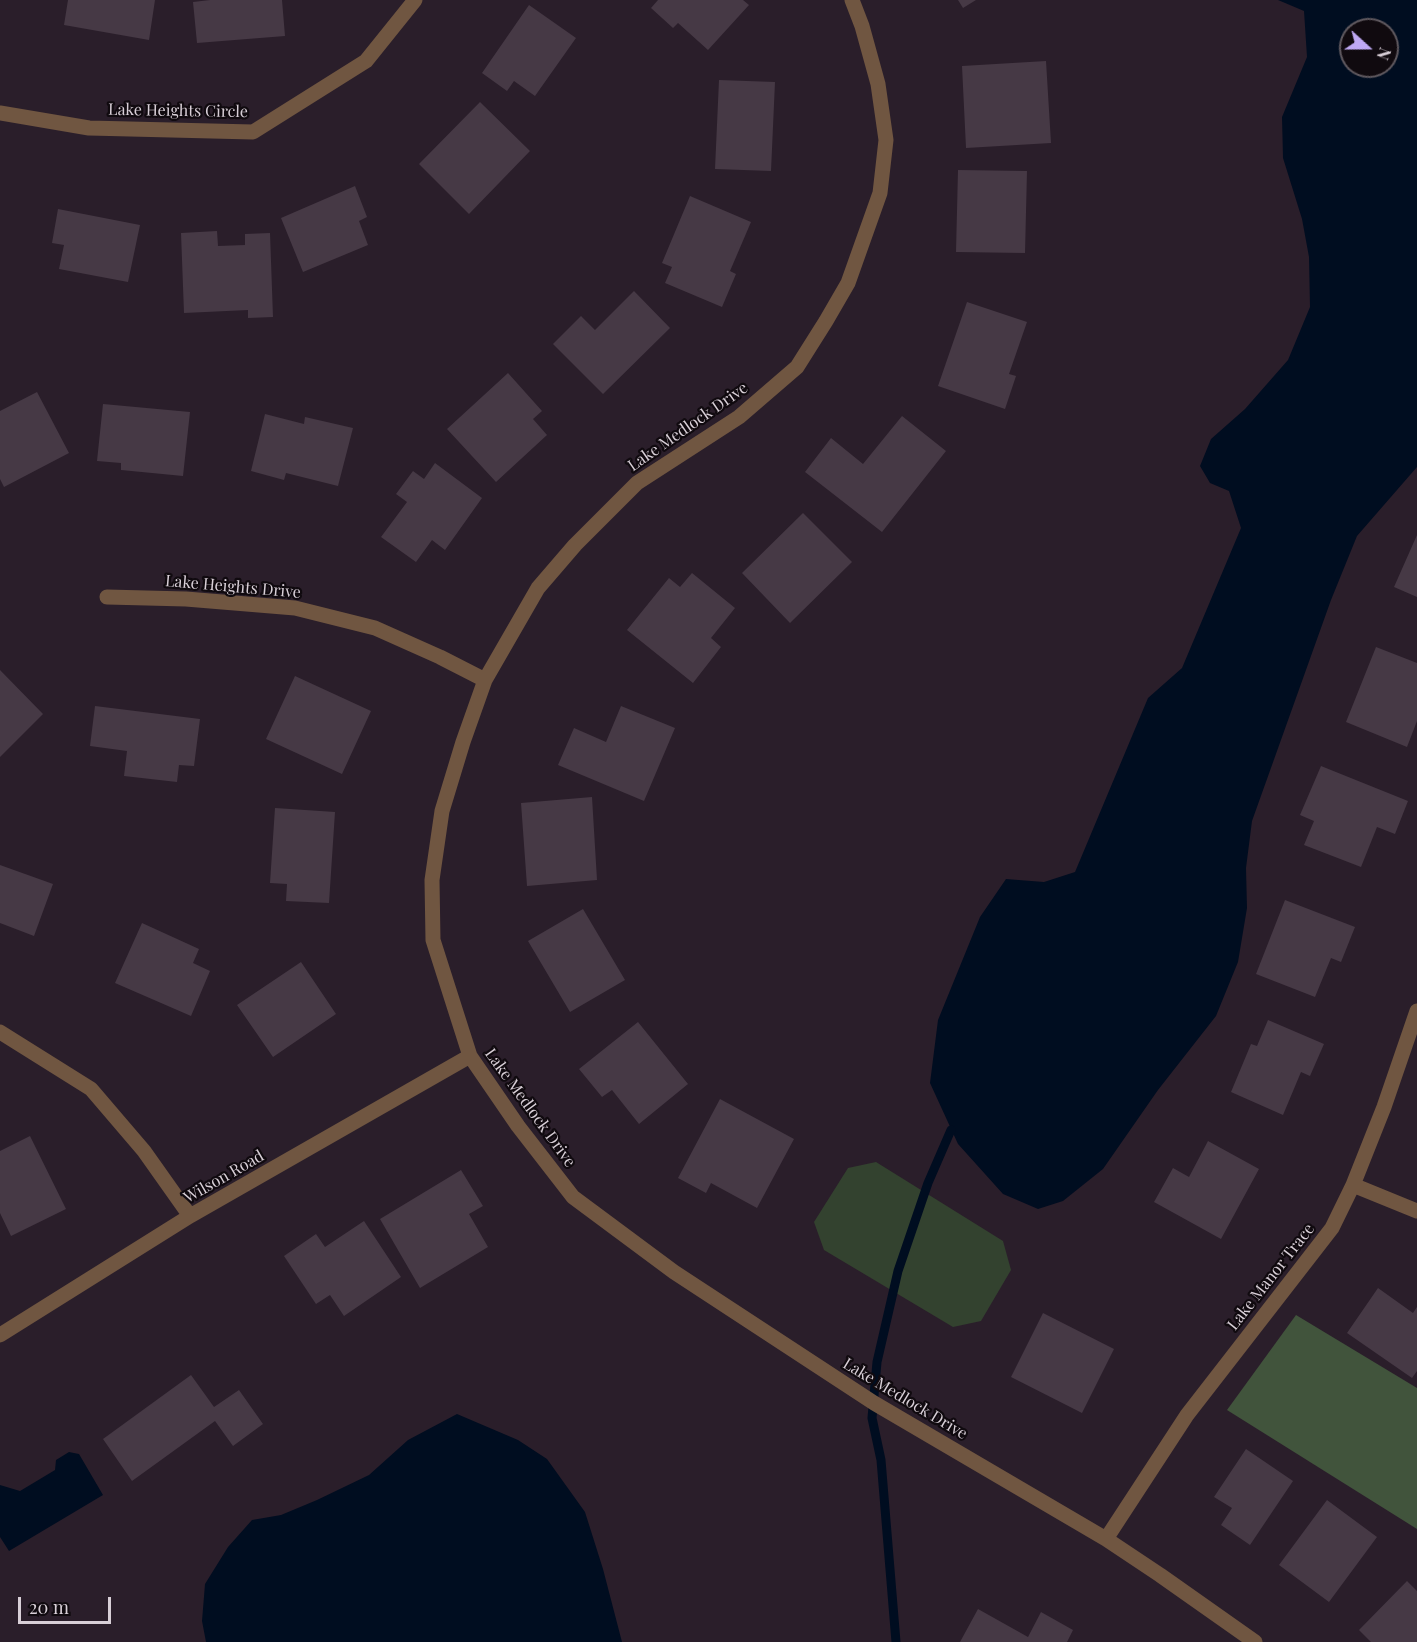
<!DOCTYPE html>
<style>
body{margin:0}
#map{position:relative;width:1417px;height:1642px;overflow:hidden;background:#2a1e2a;font-family:"Playfair Display",serif}
canvas{display:block}
.north{position:absolute;left:1339px;top:18px;width:60px;height:60px;box-sizing:border-box;background:#100a0f;border:2px solid #60595f;border-radius:50%;rotate:111deg;font-size:16px;font-weight:700;line-height:24px;text-align:center;color:#d8cfd7}
.north::after{content:'';display:block;margin:auto;width:21px;height:27px;background:#bfa9f4;clip-path:polygon(50% 0,100% 100%,50% 72%,0 100%)}
.scale{position:absolute;left:18px;top:1597px;width:93px;height:27px;box-sizing:border-box;border:3px solid #d8cfd7;border-top:0;padding-left:8px;font-size:18px;line-height:21px;white-space:nowrap;color:#d8cfd7;-webkit-text-stroke:4px #100a0f;paint-order:stroke}
</style>
<div id="map">
<canvas width="1417" height="1642"></canvas>
<div class="north">N</div>
<div class="scale">20 m</div>
</div>
<script>
const c = document.querySelector('canvas').getContext('2d');
c.lineJoin = 'round';
function fillPath(path, color) {
  c.fillStyle = color;
  c.fill(path, 'evenodd');
}
function toPath(rows) {
  const path = new Path2D();
  for (const r of rows) {
    path.moveTo(r[0], r[1]);
    for (let i = 2; i < r.length; i += 2) path.lineTo(r[i], r[i + 1]);
  }
  return path;
}
function stroke(path, color, width, dash) {
  c.strokeStyle = color;
  c.lineWidth = width;
  c.lineCap = dash ? 'butt' : 'round';
  c.setLineDash(dash || []);
  c.stroke(path);
}
function drawText(font, color, halo, rows, align = 'center') {
  c.font = font + ' "Playfair Display",serif';
  c.lineWidth = 4.5;
  c.setLineDash([]);
  c.textBaseline = 'middle';
  c.strokeStyle = halo;
  c.fillStyle = color;
  for (const [text, x, y, turn = 0] of rows) {
    c.save();
    c.translate(x, y);
    c.rotate((+turn || 0) * Math.PI / 180);
    c.textAlign = isNaN(turn) ? turn : align;
    if (halo) c.strokeText(text, 0, 0);
    c.fillText(text, 0, 0);
    c.restore();
  }
}
fillPath(toPath([
 [876,1162,1003,1241,1011,1270,981,1321,953,1327,824,1250,814,1222,848,1168]
]), '#33422f');
fillPath(toPath([
 [1296,1315,1417,1388,1417,1529,1227,1410]
]), '#41543c');
fillPath(toPath([
 [1278,0,1417,0,1417,467,1357,536,1331,600,1252,821,1246,868,1247,908,1238,962,1216,1016,1158,1090,1103,1169,1063,1201,1038,1209,1003,1194,958,1144,930,1083,938,1020,980,917,1006,879,1044,882,1075,872,1148,698,1182,668,1241,528,1229,491,1210,483,1200,466,1211,439,1245,409,1288,360,1310,307,1309,257,1302,219,1283,158,1282,117,1307,57,1304,11],
 [1351,30,1387,30,1387,66,1351,66],
 [457,1414,518,1440,547,1459,585,1512,603,1569,622,1642,206,1642,202,1621,205,1584,228,1547,252,1520,281,1515,317,1500,369,1475,408,1440],
 [69,1452,79,1454,103,1495,9,1551,0,1537,0,1485,20,1491,55,1470,56,1460]
]), '#000d20');
stroke(toPath([
 [896,1642,881,1460,872,1418,877,1362,898,1271,928,1183,951,1130]
]), '#000d20', 9);
fillPath(toPath([
 [68,0,155,0,149,40,64,25],
 [210,0,282,0,285,36,197,43,193,2],
 [658,0,743,0,749,5,708,50,678,23,673,28,651,8],
 [958,0,976,0,963,8],
 [529,5,576,38,535,96,514,81,507,91,482,73],
 [1046,61,1051,143,966,148,962,66],
 [719,80,775,82,771,171,715,169],
 [480,102,530,151,469,214,419,164],
 [958,170,1027,171,1025,253,956,252],
 [355,186,367,217,359,221,368,245,303,272,281,218],
 [690,196,751,222,730,271,736,274,722,307,665,283,672,267,662,263],
 [58,209,140,225,128,282,59,269,64,245,52,243],
 [217,231,218,246,245,245,245,234,270,233,273,317,248,318,248,310,184,313,181,233],
 [634,291,670,328,603,394,553,344,581,316,595,330],
 [967,302,1027,322,1009,374,1016,376,1005,409,938,386],
 [508,373,542,411,533,419,547,435,496,482,447,429],
 [37,392,69,453,4,487,0,479,0,411],
 [103,404,190,412,183,476,121,470,121,463,97,461],
 [265,414,304,424,305,417,353,428,338,486,286,473,284,480,251,471],
 [902,416,946,451,882,532,805,472,831,438,863,464],
 [435,463,482,498,445,550,432,540,416,562,381,537,407,502,396,494,413,471,424,479],
 [803,513,852,562,790,623,742,573],
 [1417,535,1417,597,1394,587],
 [692,573,735,608,711,638,721,647,693,683,627,630,669,578,680,587],
 [1376,647,1417,663,1417,721,1407,747,1346,722],
 [0,670,43,714,0,757],
 [295,676,371,711,342,774,266,739],
 [95,706,200,719,194,766,179,765,177,782,124,776,127,751,90,746],
 [621,706,675,728,644,801,558,765,574,728,606,742],
 [1321,766,1408,801,1395,834,1377,827,1361,867,1304,845,1314,821,1300,815],
 [592,797,597,880,527,886,521,803],
 [275,808,335,812,329,903,286,901,287,884,270,883],
 [0,865,53,884,34,936,0,923],
 [1285,900,1355,927,1341,962,1331,958,1315,997,1256,974],
 [583,909,625,980,570,1012,528,941],
 [142,923,199,949,193,963,210,971,191,1016,115,983],
 [301,962,336,1014,273,1057,237,1005],
 [1268,1020,1324,1044,1310,1076,1301,1072,1283,1115,1231,1092,1251,1044,1257,1046],
 [638,1022,688,1084,639,1124,612,1090,602,1097,579,1069],
 [720,1099,794,1139,757,1208,711,1183,706,1193,678,1178],
 [30,1136,66,1209,11,1236,0,1213,0,1151],
 [1208,1141,1259,1169,1221,1239,1154,1202,1173,1168,1189,1177],
 [461,1170,483,1206,469,1214,488,1247,420,1288,380,1219],
 [364,1221,401,1277,344,1316,330,1295,316,1304,284,1256,316,1234,325,1247],
 [1378,1288,1413,1313,1417,1307,1417,1371,1412,1378,1347,1333],
 [1043,1313,1114,1349,1082,1413,1011,1377],
 [191,1375,214,1407,239,1390,263,1424,233,1446,215,1421,132,1481,103,1439],
 [1246,1449,1293,1481,1250,1545,1221,1525,1232,1508,1214,1497],
 [1327,1500,1377,1537,1329,1602,1279,1565],
 [1407,1581,1417,1591,1417,1642,1371,1642,1359,1630],
 [978,1609,1028,1637,1041,1612,1073,1630,1067,1642,960,1642]
]), '#463945');
stroke(toPath([
 [852,0,862,26,878,84,886,140,880,193,848,283,826,321,797,367,739,417,637,483,575,545,538,588,485,680,463,742,442,811,432,880,433,940,470,1056,518,1126,573,1197,674,1272,874,1403,1106,1539,1160,1575,1255,1642],
 [0,113,89,128,253,132,366,61,415,0],
 [107,597,186,599,295,608,375,628,440,657,485,680],
 [0,1032,91,1089,144,1151,190,1216],
 [1353,1185,1417,1211],
 [0,1335,190,1216,470,1056],
 [1106,1539,1187,1415,1332,1228,1353,1185,1384,1107,1417,1011]
]), '#705641', 15);
drawText('16px', '#d8cfd7', '#100a0f', [
 ["Lake Heights Circle",178,111,1],
 ["Lake Medlock Drive",688,427,-35],
 ["Lake Heights Drive",233,587,5],
 ["Lake Medlock Drive",530,1108,54],
 ["Wilson Road",224,1177,-30],
 ["Lake Manor Trace",1271,1277,-52],
 ["Lake Medlock Drive",905,1399,31]
]);
</script>
